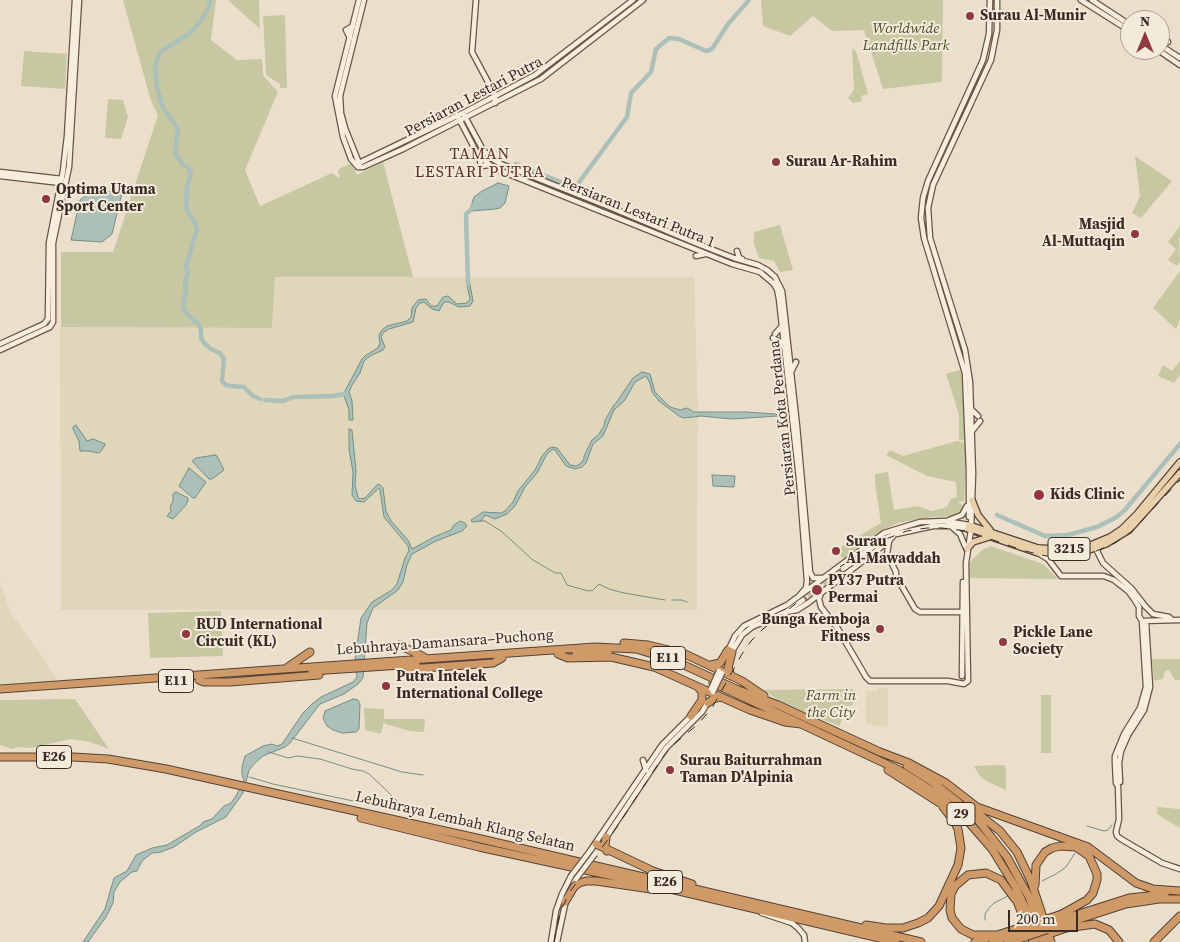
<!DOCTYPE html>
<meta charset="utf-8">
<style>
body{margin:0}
#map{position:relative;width:1180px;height:942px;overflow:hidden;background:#ebdfcc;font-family:"Source Serif 4",serif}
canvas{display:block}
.north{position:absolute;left:1120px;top:10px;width:50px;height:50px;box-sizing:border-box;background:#f3eadb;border:1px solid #a99e91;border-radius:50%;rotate:0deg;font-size:14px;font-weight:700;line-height:20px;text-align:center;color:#392c23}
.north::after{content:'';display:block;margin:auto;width:18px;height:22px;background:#8f383f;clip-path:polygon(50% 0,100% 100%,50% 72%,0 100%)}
.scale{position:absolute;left:1008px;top:910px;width:70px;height:22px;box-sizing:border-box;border:2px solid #392c23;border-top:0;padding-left:6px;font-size:15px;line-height:18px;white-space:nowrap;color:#392c23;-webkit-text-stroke:4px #f3eadb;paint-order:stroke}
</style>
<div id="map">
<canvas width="1180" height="942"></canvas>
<div class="north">N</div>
<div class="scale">200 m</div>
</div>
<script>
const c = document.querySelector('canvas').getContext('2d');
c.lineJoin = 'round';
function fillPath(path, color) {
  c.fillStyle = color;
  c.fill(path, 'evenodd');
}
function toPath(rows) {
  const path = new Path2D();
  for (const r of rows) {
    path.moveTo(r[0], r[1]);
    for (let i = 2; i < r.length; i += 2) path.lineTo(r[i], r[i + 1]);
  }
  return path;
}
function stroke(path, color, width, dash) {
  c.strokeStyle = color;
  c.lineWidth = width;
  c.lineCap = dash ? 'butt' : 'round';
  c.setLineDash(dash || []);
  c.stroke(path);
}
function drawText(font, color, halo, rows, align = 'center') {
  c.font = font + ' "Source Serif 4",serif';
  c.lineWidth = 4;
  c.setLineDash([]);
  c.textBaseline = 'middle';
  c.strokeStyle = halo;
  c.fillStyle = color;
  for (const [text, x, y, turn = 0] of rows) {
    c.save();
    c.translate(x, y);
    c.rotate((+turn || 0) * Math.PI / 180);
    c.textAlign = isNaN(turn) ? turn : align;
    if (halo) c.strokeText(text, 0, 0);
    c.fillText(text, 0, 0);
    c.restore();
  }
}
fillPath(toPath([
 [275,277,694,277,698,407,697,610,61,610,60,327,272,328],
 [0,583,11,613,58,680,0,684],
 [878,688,888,688,888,728,866,724,866,691,878,691]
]), '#e0d7ba');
fillPath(toPath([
 [123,0,216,0,211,40,237,60,262,59,263,75,278,92,245,170,260,206,332,173,339,178,340,176,338,173,339,169,351,163,357,175,383,162,413,277,275,277,272,328,61,327,61,252,113,252,158,115,151,101],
 [228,0,259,0,260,29],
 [761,0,943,0,942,82,883,89,864,30,832,31,813,16,790,36,763,26],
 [285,15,287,88,280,88,280,84,266,75,263,16],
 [852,48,856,51,868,94,861,96,862,101,853,103,848,98,854,90],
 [24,51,67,54,65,89,21,86],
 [108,99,123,100,128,117,121,139,105,138],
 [1135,156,1172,181,1141,218,1132,213,1140,196],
 [780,225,793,270,780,272,774,261,759,258,754,244,754,232],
 [1180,226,1180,238,1179,238,1180,262,1177,266,1168,260,1176,249,1168,242],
 [1180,271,1180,319,1176,329,1153,308],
 [1180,361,1180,375,1174,383,1158,376,1163,365,1172,371],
 [960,370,962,373,964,383,964,440,959,440,959,415,946,374],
 [957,441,965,443,966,461,964,501,958,502,964,506,961,512,954,516,933,517,897,523,879,533,844,559,839,555,842,546,881,523,875,483,875,474,888,472,894,510,918,506,931,511,947,507,951,499,957,497,956,482,927,476,886,455,890,450,903,456],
 [991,546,1043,564,1058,579,969,578,970,562,982,550],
 [221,611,223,656,150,658,148,613],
 [1152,659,1180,659,1180,680,1175,680,1169,670,1165,671,1163,679,1154,681],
 [853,689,853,705,848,706,839,726,801,711,783,703,763,690],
 [1041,695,1051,695,1051,753,1041,753],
 [75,699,109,749,90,742,71,739,31,748,19,747,12,749,0,745,0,700],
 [364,708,384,709,384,719,425,719,424,732,410,731,385,724,384,721,381,734,365,730],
 [1004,765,1006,769,1006,790,986,781,979,775,974,766],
 [1158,807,1180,809,1180,828,1157,814]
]), '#c7c8a1');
const water = toPath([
 [498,183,509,186,505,203,500,208,495,209,472,211,470,209,474,197,482,191,498,183],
 [93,190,122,193,112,234,102,242,71,240,80,200,93,190],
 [469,279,473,301,470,306,459,307,449,302,444,302,439,311,432,309,424,302,420,303,416,308,413,322,389,329,384,332,381,337,385,347,383,350,370,356,364,361,360,373,352,385,349,392,352,401,353,420,349,420,349,410,344,396,345,391,362,359,366,355,378,348,380,343,379,335,382,330,387,326,407,321,411,317,412,308,418,300,426,299,431,306,437,306,443,297,448,296,457,304,467,303,470,299,466,280,469,279],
 [642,372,650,374,655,392,670,407,680,410,687,408,694,412,745,412,776,414,778,416,732,419,701,416,684,418,679,416,659,401,652,392,650,383,646,376,635,382,625,400,614,410,603,436,593,444,586,463,582,467,575,469,566,466,555,450,553,449,547,454,537,473,525,487,515,506,507,514,495,519,485,515,481,521,472,522,471,520,483,512,501,513,505,511,513,502,518,491,535,470,542,456,548,449,552,447,557,448,570,465,576,466,580,464,584,459,584,456,592,440,599,434,604,426,605,420,614,405,616,403,633,378,642,372],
 [76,425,87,441,93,439,105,444,105,445,101,451,99,453,88,451,80,451,79,441,73,429,73,427,76,425],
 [349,429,352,430,356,471,355,486,358,497,360,499,365,498,377,485,379,484,383,488,386,511,391,521,408,540,412,549,434,537,451,530,454,525,460,521,465,523,467,526,462,531,436,541,412,554,407,565,403,582,398,590,373,608,367,623,363,678,358,684,344,694,320,704,290,743,285,747,263,756,254,764,249,770,243,793,226,817,196,832,174,847,161,852,152,853,142,861,137,871,132,872,120,882,114,892,113,903,106,917,88,942,83,942,105,909,114,878,127,871,136,855,152,848,167,845,201,825,203,822,212,819,224,806,231,803,236,796,244,780,242,775,242,767,245,756,263,746,272,744,277,746,282,744,303,713,312,704,321,697,353,682,357,677,355,659,361,618,372,602,392,590,397,584,405,558,409,551,408,546,384,517,380,490,379,488,364,502,356,501,352,495,353,472,349,449,349,429],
 [215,455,217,456,224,470,212,479,209,479,192,461,196,458,215,455],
 [189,468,206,482,195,498,193,498,179,486,189,468],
 [712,475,735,476,734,487,713,486,712,475],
 [176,492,188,498,188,500,186,505,173,519,167,516,171,511,170,507,173,501,173,494,176,492],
 [353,699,358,700,360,704,359,729,356,732,342,733,333,730,327,726,323,718,325,711,353,699]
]);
fillPath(water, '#acc0b9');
stroke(water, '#738e85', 1);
stroke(toPath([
 [480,521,485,521,501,531,533,560,555,573,561,573,567,585,570,586,589,591,593,590,599,584,609,589,624,593,665,600],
 [672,600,682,600,687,602],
 [292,738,402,772,423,775],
 [269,752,288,758,297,756,320,759,352,769,363,771,369,774,384,788,404,808,406,814],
 [249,777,273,784,377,806],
 [1087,826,1104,831,1108,830,1112,825],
 [1042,881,1056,874,1066,867,1075,853],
 [985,920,985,914,989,908,994,903,1008,896]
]), '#738e85', 1);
stroke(toPath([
 [210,0,209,7,201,21,189,34,160,52,155,66,157,88,163,108,178,129,175,153,183,165,188,167,191,174,187,186,186,203,187,210,195,223,197,229,186,266,188,274,185,281,186,289,183,306,186,313,193,320,198,323,201,330,201,338,205,344,211,349,220,353,224,359,222,381,226,385,230,386,244,387,253,396,260,399],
 [515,166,516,164,573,187,577,185,627,117,631,93,651,72,656,49,669,38,679,39,706,51,712,49,728,24,749,0],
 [468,284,466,214,472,209,473,205],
 [265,400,283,401,294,397,333,396,344,394,347,395,348,398],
 [997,515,1045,536,1068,535,1097,527,1115,518,1124,511,1180,444]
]), '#acc0b9', 4.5);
stroke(toPath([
 [803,600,843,569]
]), '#c7bbaa', 4.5, [4.5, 2]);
const secondary = toPath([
 [476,0,472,52,495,95,495,103],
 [1081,0,1130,31],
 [1092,0,1130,25],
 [350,38,346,30,353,26],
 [1160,40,1168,42],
 [1160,45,1180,58],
 [1158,50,1180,65],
 [463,113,483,150,491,158,501,164,607,206,698,244,734,258,758,265,767,270,775,277,782,291,783,299,797,426,810,572,813,578,823,578],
 [457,115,478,155,490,165,501,171,732,264,760,272,773,283,777,289,779,299,799,479,807,581,806,588,799,596],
 [479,156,481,166,489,165],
 [359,163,463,113,535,75,633,0],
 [359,163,345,128,341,113,340,96,364,0],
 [358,167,363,167,403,149,541,79,643,0],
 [358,167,351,159,343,137,335,96,359,0],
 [0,172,62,179],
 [0,176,61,183],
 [737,251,739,258,742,259],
 [696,256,705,254],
 [775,334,782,326],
 [773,338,780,342,783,346],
 [0,344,44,324,48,319,49,243,63,171,67,136,75,0],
 [0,350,50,327,53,322,53,243,69,167,79,0],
 [791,372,796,362],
 [971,409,978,416],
 [972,431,980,421],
 [969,517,969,471,965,373,924,238,921,218,923,198,928,181,983,60,989,34,990,0],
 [949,520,962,515,967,506],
 [952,527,960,534,965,546],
 [893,536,889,541,887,554,896,572,896,576,915,609,920,612,965,612],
 [1099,547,1097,551,1103,563,1131,588,1145,606,1153,614,1169,617,1172,620],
 [1040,554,1048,559,1061,576,1104,576,1114,580,1128,591,1134,599,1139,607,1139,616,1142,621,1180,620],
 [843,569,885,538,896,534,933,526,951,526,968,529],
 [821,593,819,599,821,607,838,629,866,677,870,681,948,681,964,684,968,681,966,563,971,530,973,474,970,382,965,350,930,238,928,208,933,185,991,60,997,30,997,0],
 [786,612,797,610,808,603,889,541],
 [1142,621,1146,687,1140,708,1124,734,1115,756,1115,763,1116,783,1118,786,1119,819,1116,832,1117,836,1121,839,1162,863,1180,869],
 [728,651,735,636,744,626,787,605,884,533,920,522,945,521,969,525],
 [731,653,742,635,752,627,786,612,803,600],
 [962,676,963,582],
 [643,760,646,770],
 [1120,782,1119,763,1121,751,1128,735,1144,710,1150,687,1146,622],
 [605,839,666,748,702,712,708,702],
 [590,851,662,745,692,715],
 [762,913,792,923,798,928,804,935,805,942],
 [551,942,556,911,562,894,571,876],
 [557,942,566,900]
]);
const primary = toPath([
 [972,500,978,515,990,530],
 [969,525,1038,548,1055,549,1086,547,1110,537,1122,529,1137,514,1180,462],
 [968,529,1038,553,1063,554,1086,551,1106,544,1129,530,1180,473],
 [967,549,973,542,989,537]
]);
const highway = toPath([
 [624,643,648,645,685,654,742,681,764,696],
 [399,645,424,657],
 [576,653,608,652],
 [558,654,568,658,611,657,654,667,750,710,785,722,801,724,899,770,917,781,937,794,965,818,992,849,1016,888,1030,918,1038,942],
 [711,665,720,663,728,650],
 [288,667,310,652],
 [409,669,493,663,502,658],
 [312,671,416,664],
 [731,675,728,668,732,652],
 [199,680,204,682,230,682,319,675],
 [713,683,801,724],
 [0,689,595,647,636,649,673,660,736,689,778,705,880,752,909,763,946,783,977,807,1088,847,1136,883,1153,889,1180,891],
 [708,703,713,699,721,697],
 [691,716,702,700,702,692,698,687],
 [0,757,73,757,108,759,166,769,481,839,921,942],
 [907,766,931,781,958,802,977,819,1007,857,1029,897,1045,942],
 [888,770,946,807],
 [971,808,1000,831,1017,852,1031,881,1051,942],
 [361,818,479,847,636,881,896,942],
 [606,837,605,846,607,851],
 [596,844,653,871,692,884],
 [1035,885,1036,865,1045,852,1052,848,1060,846,1076,847,1089,856,1097,874,1097,880,1093,893,1087,900,1062,914],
 [1015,896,1033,942],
 [565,902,574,887,579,883,586,881,596,881,651,889],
 [1063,919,1129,898,1165,894],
 [1064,924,1126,904,1159,899,1180,899],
 [866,925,886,928,903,928,918,923,928,918,939,906,958,865,961,848,958,829,954,821,943,807],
 [1066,928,1095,924,1109,930,1119,942],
 [996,935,973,935,961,929,952,918,950,910,951,894,955,886,968,875,986,873,1001,880,1015,899],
 [993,941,1017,934],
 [975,942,1016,929],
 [1008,942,1019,939],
 [1154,942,1180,916]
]);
stroke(secondary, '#695445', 7);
stroke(primary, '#554235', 8);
stroke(highway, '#554235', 9);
stroke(secondary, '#f6eddf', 4.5);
stroke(primary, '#e9d0aa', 5.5);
stroke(highway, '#cf9a68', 7);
stroke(toPath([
 [840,567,863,551,883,540,907,531,927,528,942,528,967,531,1025,551,1046,556,1066,557,1094,552,1115,543,1131,532,1180,480],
 [554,942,560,913,569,893,617,827,662,758,672,746,698,724,712,708,742,654,751,641,763,629,803,598]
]), '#392c23', 1, [9, 9]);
const secondaryBridge = toPath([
 [711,689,719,671],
 [713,692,722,673],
 [571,876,590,851],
 [576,879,595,854]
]);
const highwayBridge = toPath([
 [1016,929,1062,914],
 [1052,933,1066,928],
 [1017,934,1063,919],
 [1019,939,1064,924]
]);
stroke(secondaryBridge, '#695445', 7, []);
stroke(highwayBridge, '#554235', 9, []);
stroke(secondaryBridge, '#f6eddf', 4.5);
stroke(highwayBridge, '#cf9a68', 7);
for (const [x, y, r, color] of [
 [970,16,5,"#8f383f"],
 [776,162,5,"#8f383f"],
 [46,199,5,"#8f383f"],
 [1135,234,5,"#8f383f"],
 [1039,495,6,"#8f383f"],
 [836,551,5,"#8f383f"],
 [817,590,6,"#8f383f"],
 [880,629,5,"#8f383f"],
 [186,634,5,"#8f383f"],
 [1003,642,5,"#8f383f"],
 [386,686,5,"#8f383f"],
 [670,770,5,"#8f383f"]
]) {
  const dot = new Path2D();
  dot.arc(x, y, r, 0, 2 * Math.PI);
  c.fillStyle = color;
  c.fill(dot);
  stroke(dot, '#f3eadb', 2);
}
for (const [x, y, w] of [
 [1069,549,42],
 [668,658,35],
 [176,681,35],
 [54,757,35],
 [961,814,28],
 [665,882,35]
]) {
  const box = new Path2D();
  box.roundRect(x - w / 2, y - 11.5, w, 23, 4);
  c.fillStyle = '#f3eadb';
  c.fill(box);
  stroke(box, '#392c23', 1);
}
drawText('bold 14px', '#392c23', null, [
 ["3215",1069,549],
 ["E11",668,658],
 ["E11",176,681],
 ["E26",54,757],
 ["29",961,814],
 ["E26",665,882]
]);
drawText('bold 15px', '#392c23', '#f3eadb', [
 ["Surau Al-Munir",980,16],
 ["Surau Ar-Rahim",786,162],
 ["Optima Utama",56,190],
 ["Sport Center",56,207],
 ["Masjid",1125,225,"right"],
 ["Al-Muttaqin",1125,242,"right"],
 ["Kids Clinic",1050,495],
 ["Surau",846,542],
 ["Al-Mawaddah",846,559],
 ["PY37 Putra",828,581],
 ["Permai",828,598],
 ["Bunga Kemboja",870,620,"right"],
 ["Fitness",870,637,"right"],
 ["RUD International",196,625],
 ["Circuit (KL)",196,642],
 ["Pickle Lane",1013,633],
 ["Society",1013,650],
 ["Putra Intelek",396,677],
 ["International College",396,694],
 ["Surau Baiturrahman",680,761],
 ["Taman D'Alpinia",680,778]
], 'left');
drawText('italic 15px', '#4c532c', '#f3eadb', [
 ["Worldwide",906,29],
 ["Landfills Park",906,46],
 ["Farm in",831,696],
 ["the City",831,713]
]);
drawText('15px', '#392c23', '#f3eadb', [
 ["Persiaran Lestari Putra",474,97,-28],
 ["Persiaran Lestari Putra 1",638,213,22],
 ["Persiaran Kota Perdana",783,418,-96],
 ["Lebuhraya Damansara–Puchong",445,643,-4],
 ["Lebuhraya Lembah Klang Selatan",465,822,13]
]);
c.letterSpacing = '1px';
drawText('16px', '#612f27', '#f3eadb', [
 ["TAMAN",480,155],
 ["LESTARI PUTRA",480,173]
]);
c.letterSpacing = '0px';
</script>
